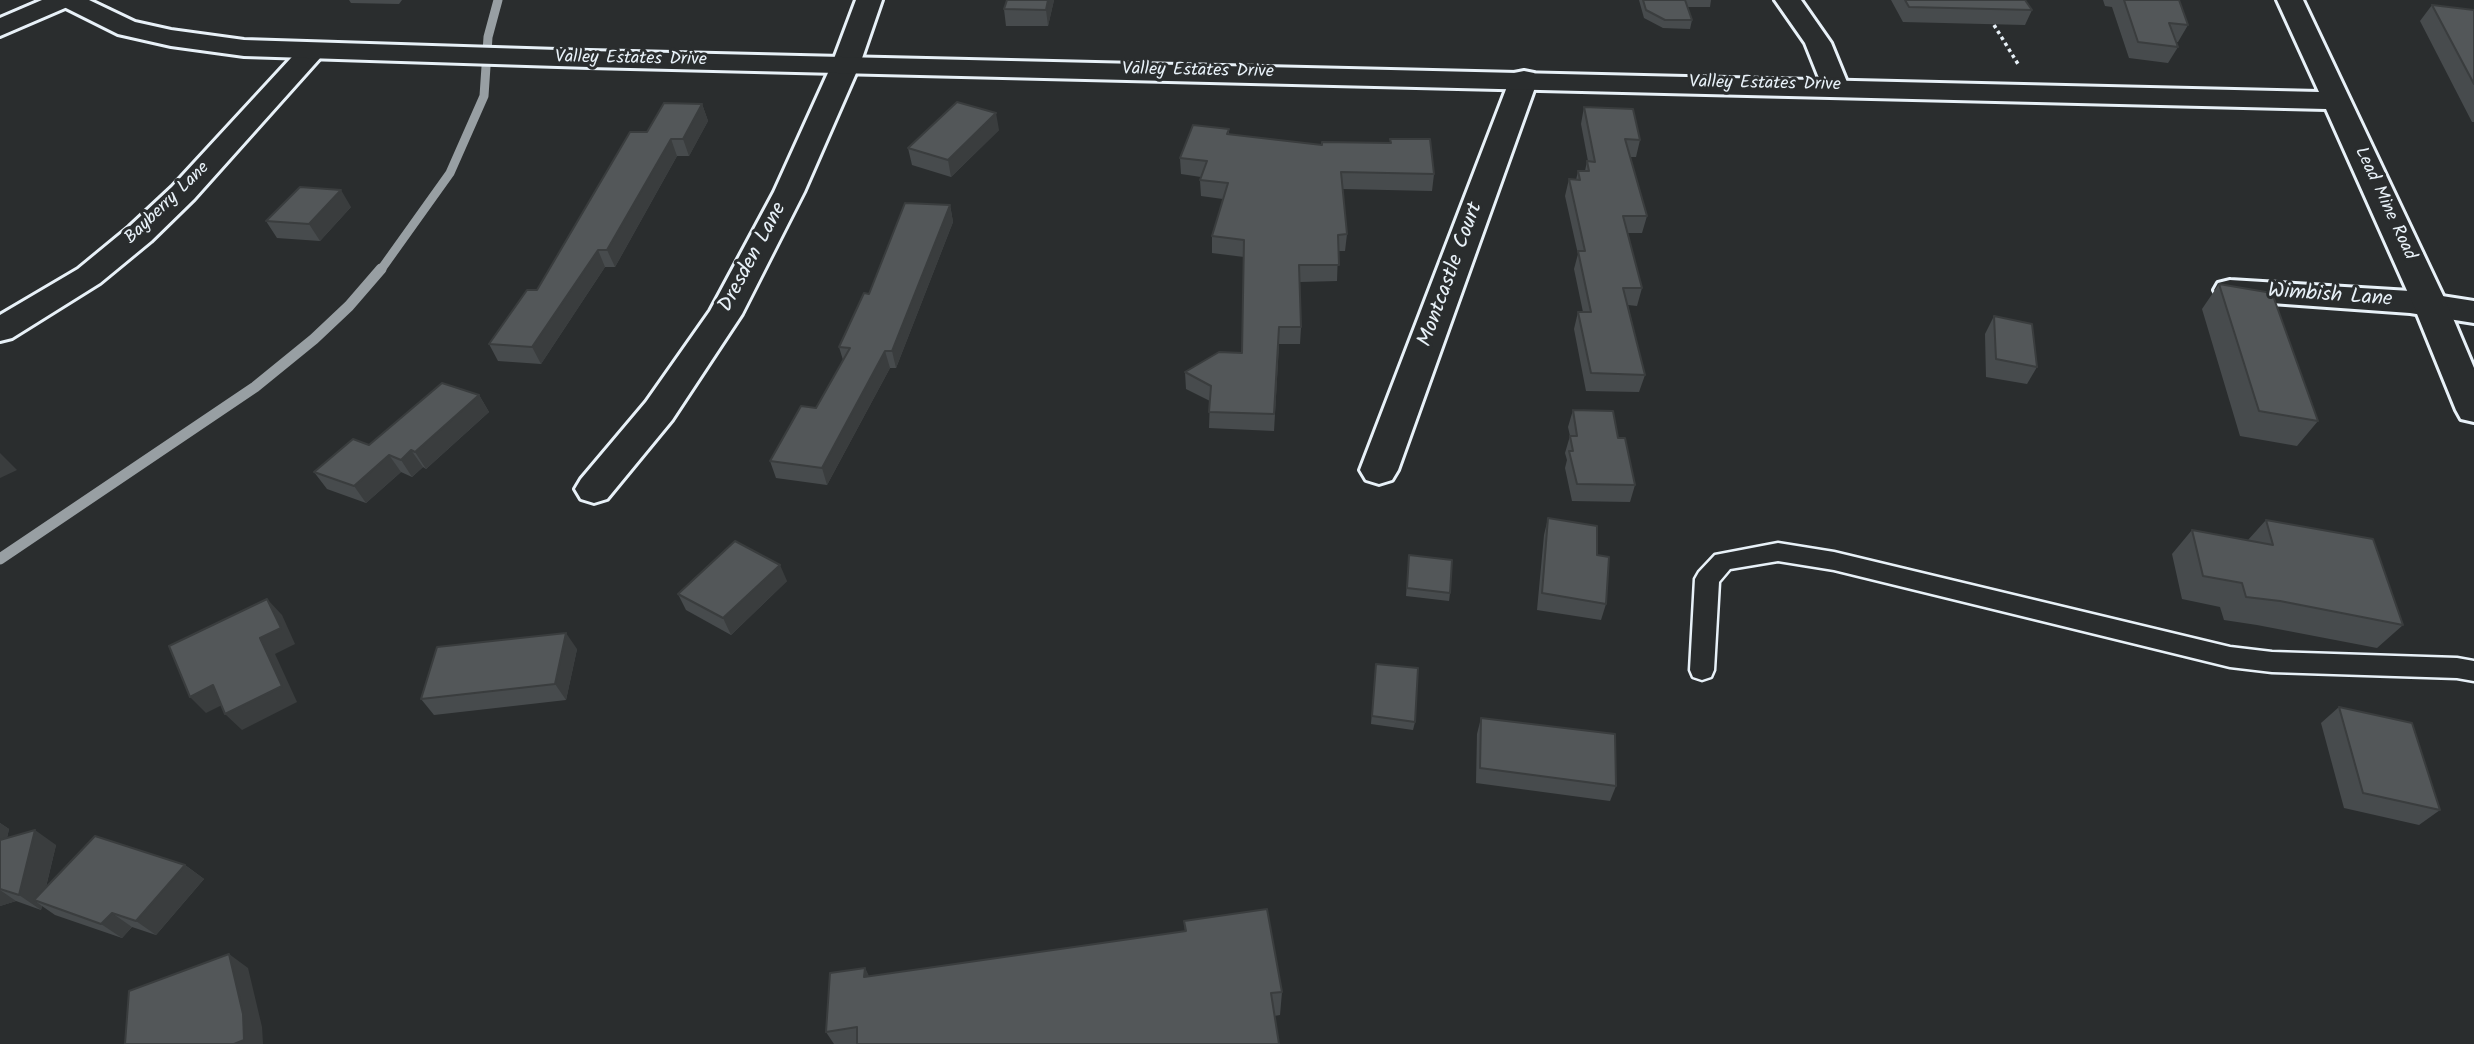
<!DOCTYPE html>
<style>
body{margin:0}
canvas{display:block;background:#2a2d2e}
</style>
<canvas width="2474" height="1044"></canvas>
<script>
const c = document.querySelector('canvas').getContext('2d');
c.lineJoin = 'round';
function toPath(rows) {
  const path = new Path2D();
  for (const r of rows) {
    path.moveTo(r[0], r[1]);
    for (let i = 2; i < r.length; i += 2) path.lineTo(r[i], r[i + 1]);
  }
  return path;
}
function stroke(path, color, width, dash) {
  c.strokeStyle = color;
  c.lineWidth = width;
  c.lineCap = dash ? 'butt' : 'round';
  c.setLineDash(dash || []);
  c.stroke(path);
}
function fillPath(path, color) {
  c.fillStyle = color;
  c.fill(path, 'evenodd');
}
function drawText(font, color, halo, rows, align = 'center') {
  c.font = font + ' Kalam,sans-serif';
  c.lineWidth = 6;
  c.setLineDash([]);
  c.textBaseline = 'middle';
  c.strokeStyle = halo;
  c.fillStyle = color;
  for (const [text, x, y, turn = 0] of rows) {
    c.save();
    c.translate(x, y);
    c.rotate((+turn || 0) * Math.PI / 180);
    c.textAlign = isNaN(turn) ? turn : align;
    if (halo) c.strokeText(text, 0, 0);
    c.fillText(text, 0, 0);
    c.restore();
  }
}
stroke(toPath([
 [380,271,450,173,484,96,488,37,498,0]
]), '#989fa3', 9);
stroke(toPath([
 [0,559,255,387,314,339,349,306,381,269]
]), '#989fa3', 11);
const lane = toPath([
 [1778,543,1834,552,2230,647,2272,652,2457,658,2474,661,2474,681,2457,678,2272,672,2230,667,1834,570,1778,561,1730,569,1719,582,1714,670,1711,677,1702,680,1693,677,1690,670,1695,579,1699,572,1715,555,1778,543]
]);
const street = toPath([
 [42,0,76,0,72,5,0,36,0,18,42,0],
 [856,0,882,0,860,64,804,192,742,314,672,420,607,499,594,503,581,499,575,489,581,479,646,402,710,311,774,192,832,64,856,0],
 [1775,0,1801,0,1831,43,1849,87,1845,93,1835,95,1825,93,1805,43,1775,0],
 [312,43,321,45,325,51,321,57,194,199,151,241,100,283,12,338,0,341,0,315,78,269,129,227,172,187,303,45,312,43],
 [1524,71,1534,73,1538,79,1398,470,1392,480,1379,484,1366,480,1360,470,1510,79,1514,73,1524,71],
 [2230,280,2410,291,2474,301,2474,323,2410,313,2230,300,2218,297,2214,290,2218,283,2230,280]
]);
const secondary = toPath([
 [56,0,89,0,135,22,171,30,244,40,589,51,2319,92,2277,0,2303,0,2447,304,2474,368,2474,422,2461,419,2456,410,2413,304,2326,109,589,67,244,56,171,46,118,34,60,5,56,0]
]);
stroke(lane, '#e8f1f8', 5);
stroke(street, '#e8f1f8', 6);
stroke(secondary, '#e8f1f8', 6);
stroke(toPath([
 [1994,25,2018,64]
]), '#e8f1f8', 3.5, [3.5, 3.5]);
fillPath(lane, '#2a2d2e');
fillPath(street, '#2a2d2e');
fillPath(secondary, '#2a2d2e');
fillPath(toPath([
 [349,0,402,0,399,4,351,3],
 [1054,0,1048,26,1006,26,1004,9],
 [1639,0,1711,0,1710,7,1687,7,1692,20,1690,29,1663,28,1644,18],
 [1891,0,2025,0,2032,10,2025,25,1903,22],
 [2103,0,2179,0,2188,25,2178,42,2176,42,2178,47,2168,63,2129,58,2112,7,2105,6],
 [2432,5,2474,10,2474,122,2472,122,2420,21],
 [702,104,708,121,689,156,677,156,615,267,605,267,541,364,498,361,489,344,537,290,647,132],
 [1584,107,1640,140,1636,157,1630,157,1647,216,1642,233,1628,233,1642,288,1637,306,1628,305,1645,375,1639,392,1586,391,1574,329,1578,312,1583,312,1574,269,1578,254,1565,196,1569,179,1576,180,1578,171,1585,171,1587,161,1588,161,1581,124],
 [1229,129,1229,134,1322,145,1390,143,1390,139,1434,174,1432,191,1343,189,1347,234,1345,251,1338,251,1337,281,1300,282,1301,327,1300,344,1279,344,1274,431,1209,428,1210,401,1186,389,1185,372,1242,353,1244,257,1212,253,1212,236,1223,199,1201,196,1200,180,1201,177,1181,174,1180,158],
 [999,130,951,177,912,165,908,148],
 [950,205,953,222,896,368,890,368,827,485,776,478,770,461,816,408,843,360,839,347,869,294],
 [351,207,320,241,277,238,266,221],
 [2219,284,2318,421,2297,446,2240,436,2202,309],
 [1994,316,2037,367,2027,384,1986,377,1985,334],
 [479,395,489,412,426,469,423,467,412,477,401,472,366,503,327,489,314,472,369,445],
 [1573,410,1618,438,1635,485,1630,502,1572,501,1565,468,1567,460,1565,453,1570,436,1568,427],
 [1548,518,1606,604,1601,620,1537,610,1544,535],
 [2266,520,2403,625,2377,648,2257,625,2224,620,2220,607,2182,599,2172,554,2192,530,2248,540],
 [1409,555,1450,593,1449,601,1406,596],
 [787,581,731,635,686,610,678,594],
 [577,649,566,700,434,715,421,699],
 [1375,672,1415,722,1413,730,1371,724],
 [2339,707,2440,810,2419,825,2344,808,2321,723],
 [1481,718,1616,786,1610,801,1476,783,1477,734],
 [0,823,9,829,7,838,56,845,46,887,185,865,204,879,156,935,132,927,122,938,55,915,42,906,41,910,16,901,0,906],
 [1184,921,1282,992,1280,1015,1274,1016,1279,1044,834,1044,826,1032,865,968,869,977,1185,932]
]), '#474b4d');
fillPath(toPath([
 [1048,0,1054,0,1048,26,1046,10],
 [702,104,708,121,689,156,683,139],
 [996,113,999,130,951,177,948,160],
 [671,139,677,156,615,267,607,250],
 [341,190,351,207,320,241,309,224],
 [950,205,953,222,896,368,892,351],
 [598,250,605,267,541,364,532,347],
 [885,351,890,368,827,485,822,468],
 [479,395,489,412,426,469,415,452],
 [411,450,423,467,412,477,401,460],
 [0,453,17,470,0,478],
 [389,455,401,472,366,503,354,486],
 [780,565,787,581,731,635,723,618],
 [267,599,282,615,295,644,275,654,297,702,242,730,225,714,260,638],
 [566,633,577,649,566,700,555,684],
 [213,685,230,701,206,713,190,697],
 [0,823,9,829,2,860,0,859],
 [35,830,56,845,42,903,34,900,42,906,41,910,19,895],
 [185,865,204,879,156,935,136,921],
 [0,890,16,901,0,906],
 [112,913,132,927,122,938,101,924],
 [229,954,248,968,262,1027,263,1044,234,1044],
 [865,968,877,992,864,977]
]), '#3a3d3e');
const building = toPath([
 [1007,0,1048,0,1046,10,1004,9,1007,0],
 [1643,0,1685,0,1692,20,1665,20,1646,10,1643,0],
 [1905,0,2025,0,2032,10,1909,7,1905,0],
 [2124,0,2179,0,2188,25,2169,23,2178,47,2138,42,2124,0],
 [2432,5,2474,10,2474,84,2432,5],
 [957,102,996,113,948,160,908,148,957,102],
 [664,103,702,104,683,139,671,139,607,250,598,250,532,347,489,344,527,290,537,290,630,132,647,132,664,103],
 [1584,107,1633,109,1640,140,1625,139,1647,216,1623,216,1642,288,1623,288,1645,375,1591,373,1578,312,1591,312,1578,251,1585,251,1569,179,1580,180,1578,171,1589,171,1587,161,1595,162,1584,107],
 [1193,125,1229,129,1227,134,1322,145,1322,142,1391,143,1390,139,1430,139,1434,174,1341,172,1347,234,1338,235,1339,265,1299,265,1301,327,1279,327,1274,414,1209,412,1211,386,1185,372,1219,352,1242,353,1244,240,1212,236,1228,183,1200,180,1207,161,1180,158,1193,125],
 [300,187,341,190,309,224,266,221,300,187],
 [905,203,950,205,892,351,885,351,822,468,770,461,801,406,816,408,850,348,839,347,864,293,869,294,905,203],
 [2219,284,2272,293,2318,421,2259,411,2219,284],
 [1994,316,2032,324,2037,367,1996,359,1994,316],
 [442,383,479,395,415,452,411,450,401,460,389,455,354,486,314,472,353,439,369,445,442,383],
 [1573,410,1613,411,1618,438,1625,438,1635,485,1577,484,1569,451,1573,451,1570,436,1577,436,1573,410],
 [1548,518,1597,526,1597,555,1609,557,1606,604,1542,593,1548,518],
 [2266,520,2373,539,2403,625,2280,601,2246,597,2242,583,2203,576,2192,530,2273,545,2266,520],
 [735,541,780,565,723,618,678,594,735,541],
 [1409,555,1452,560,1450,593,1407,588,1409,555],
 [267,599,281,628,260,638,282,686,225,714,213,685,190,697,169,646,267,599],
 [566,633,555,684,421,699,437,647,566,633],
 [1376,664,1418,668,1415,722,1372,716,1376,664],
 [2339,707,2412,723,2440,810,2363,793,2339,707],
 [1481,718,1615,734,1616,786,1480,768,1481,718],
 [35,830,19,895,0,889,0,840,35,830],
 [95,836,185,865,136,921,112,913,101,924,34,900,95,836],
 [1267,909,1282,992,1271,993,1279,1044,857,1044,857,1027,826,1032,830,973,865,968,864,977,1186,931,1184,921,1267,909],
 [229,954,243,1014,244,1040,234,1044,125,1044,129,991,229,954]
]);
fillPath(building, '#535759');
stroke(building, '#3a3d3e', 2);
drawText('18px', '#e8f1f8', '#2a2d2e', [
 ["Valley Estates Drive",631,60,1],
 ["Valley Estates Drive",1198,72,1],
 ["Valley Estates Drive",1765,85,1],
 ["Bayberry Lane",168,204,-44],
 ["Lead Mine Road",2384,204,65]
]);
drawText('21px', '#e8f1f8', '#2a2d2e', [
 ["Dresden Lane",754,258,-62],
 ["Montcastle Court",1452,275,-70],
 ["Wimbish Lane",2330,297,4]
]);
</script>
